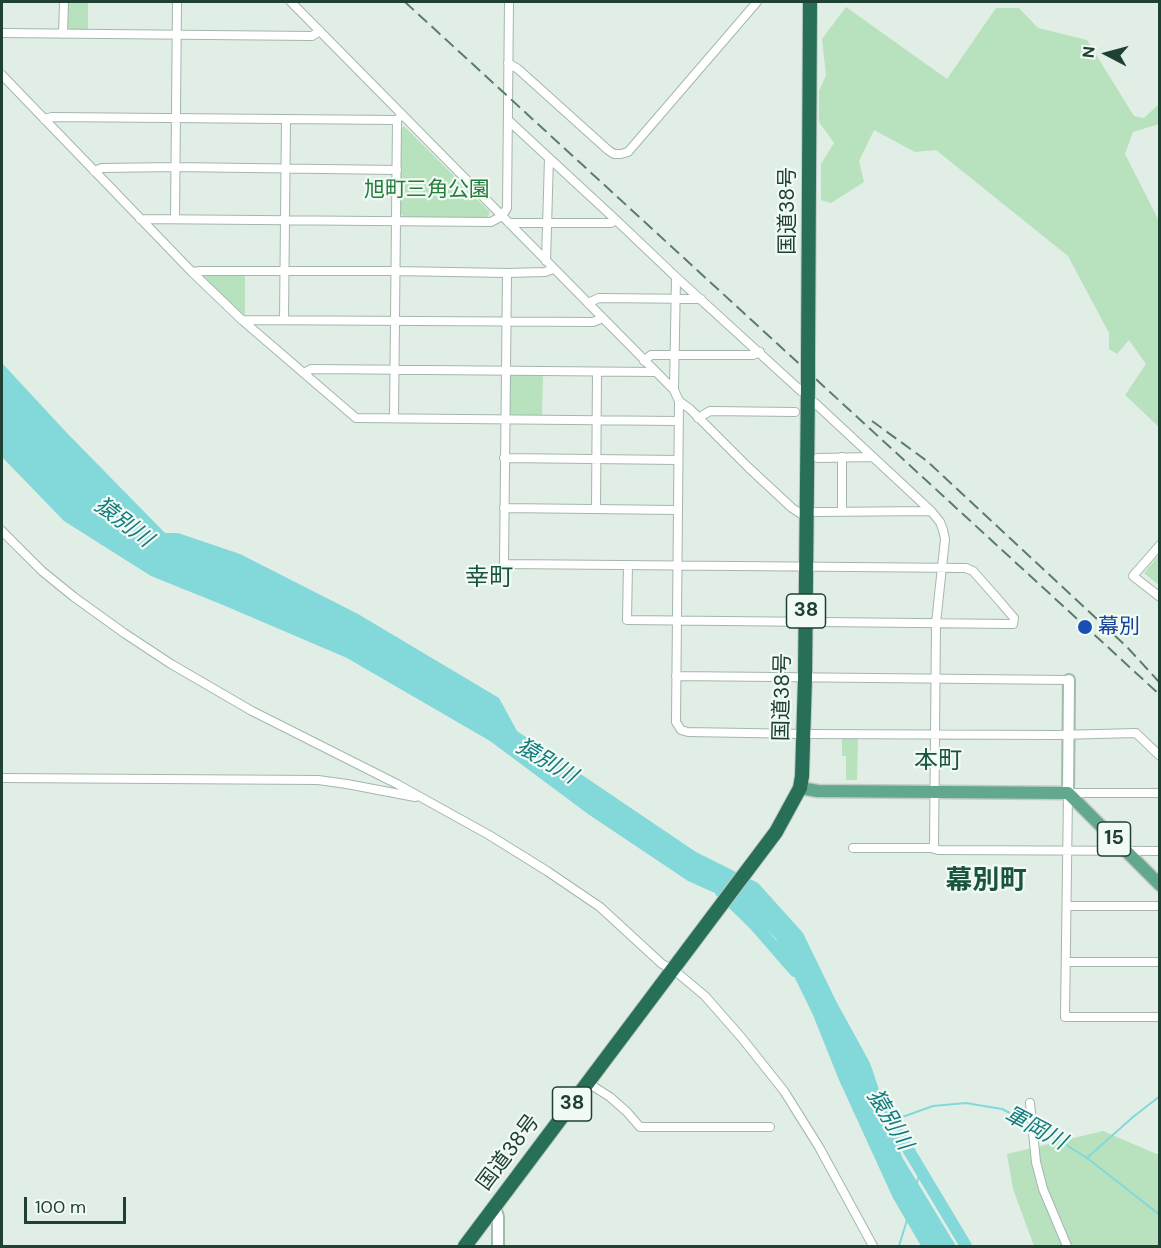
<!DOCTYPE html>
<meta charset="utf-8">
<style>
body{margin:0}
#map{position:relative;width:1161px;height:1248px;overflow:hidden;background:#e1eee6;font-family:"DM Sans",sans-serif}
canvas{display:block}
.frame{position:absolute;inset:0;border:3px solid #1f4133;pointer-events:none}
.north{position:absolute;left:1077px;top:24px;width:60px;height:60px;-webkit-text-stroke:4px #f2faf5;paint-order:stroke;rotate:276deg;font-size:16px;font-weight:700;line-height:24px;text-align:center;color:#1f4133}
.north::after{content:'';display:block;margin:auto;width:21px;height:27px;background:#1f4133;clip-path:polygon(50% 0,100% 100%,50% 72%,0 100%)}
.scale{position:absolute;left:24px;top:1197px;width:102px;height:27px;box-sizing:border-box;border:3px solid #1f4133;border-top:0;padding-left:8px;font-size:18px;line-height:21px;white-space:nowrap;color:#1f4133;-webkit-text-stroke:4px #f2faf5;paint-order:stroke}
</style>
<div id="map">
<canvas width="1161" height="1248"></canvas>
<div class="frame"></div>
<div class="north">N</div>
<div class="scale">100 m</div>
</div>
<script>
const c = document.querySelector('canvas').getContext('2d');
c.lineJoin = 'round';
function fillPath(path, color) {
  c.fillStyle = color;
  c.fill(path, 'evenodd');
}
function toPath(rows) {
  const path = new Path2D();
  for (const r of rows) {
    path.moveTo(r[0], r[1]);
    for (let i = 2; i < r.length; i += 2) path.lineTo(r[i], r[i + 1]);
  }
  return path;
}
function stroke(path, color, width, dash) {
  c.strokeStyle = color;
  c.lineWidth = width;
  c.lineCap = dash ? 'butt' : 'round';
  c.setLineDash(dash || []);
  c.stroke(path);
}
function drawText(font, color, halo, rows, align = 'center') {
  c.font = font + ' "DM Sans","Noto Sans JP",sans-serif';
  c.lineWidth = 4.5;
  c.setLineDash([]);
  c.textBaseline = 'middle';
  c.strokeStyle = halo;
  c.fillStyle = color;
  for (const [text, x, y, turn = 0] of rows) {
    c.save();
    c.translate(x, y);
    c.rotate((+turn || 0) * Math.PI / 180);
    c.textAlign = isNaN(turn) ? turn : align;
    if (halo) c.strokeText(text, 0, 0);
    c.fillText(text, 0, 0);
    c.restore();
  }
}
fillPath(toPath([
 [67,2,88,2,88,30,70,30,66,26],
 [846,7,947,79,996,8,1019,8,1038,28,1087,40,1134,116,1144,118,1159,104,1159,124,1133,132,1125,154,1159,221,1159,427,1125,395,1146,364,1129,340,1117,354,1109,349,1109,333,1068,256,936,150,915,152,874,130,859,161,864,182,831,203,821,200,821,164,834,143,819,122,819,91,826,75,822,39],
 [404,126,490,212,487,219,404,217,399,212,400,130],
 [205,272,245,273,245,315,241,315,202,279],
 [508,374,543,374,542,416,508,416],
 [1159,555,1159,585,1144,573],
 [842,738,858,738,857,780,846,780,846,756,842,756],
 [1103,1131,1159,1155,1159,1246,1034,1246,1013,1189,1007,1154]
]), '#b8e1bd');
fillPath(toPath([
 [2,363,66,432,165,533,178,533,240,554,358,614,499,698,517,731,696,852,758,883,803,933,836,1001,870,1063,902,1157,956,1246,921,1246,893,1198,839,1080,813,1015,776,939,744,906,688,881,588,814,490,741,347,658,223,605,151,576,64,521,2,457]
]), '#83d8d9');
stroke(toPath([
 [891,1121,933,1106,966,1103,1002,1109,1030,1123],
 [1036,1126,1087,1158,1160,1215],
 [1087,1158,1133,1117,1160,1096],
 [916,1186,920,1172],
 [899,1246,907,1220]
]), '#83d8d9', 2);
stroke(toPath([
 [721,892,755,925,795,971],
 [881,1104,966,1246]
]), '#83d8d9', 12);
const street = toPath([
 [291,2,674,390,679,401,690,409,749,468,792,508,806,517],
 [2,33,312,36,320,31],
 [63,34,64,2],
 [508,63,518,69,608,150,614,154,621,154,628,152,757,2],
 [2,75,192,272,242,320,356,418,678,421],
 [44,119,52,117,397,120,402,114],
 [508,120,616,220,676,277,801,391],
 [94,171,102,168,175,167,397,170],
 [140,219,491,222,502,216,507,208,509,2],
 [175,219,177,2],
 [509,223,611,223,616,220],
 [546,261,549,158],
 [192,272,200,271,395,271,507,273,545,272,553,269],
 [507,273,504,564,966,568,973,571,996,597,1014,618,1013,624,627,620,628,565],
 [588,303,599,298,701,299],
 [242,320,593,322,603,318],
 [284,320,286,119],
 [644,361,651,355,753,355,760,352],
 [304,373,311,369,656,372],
 [674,390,676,277],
 [679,401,676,722,681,730,688,732,804,734,1058,735,1136,733,1160,756],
 [815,403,931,511,940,522,943,530,945,539,936,623,934,848],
 [394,418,397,120],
 [698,418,710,411,795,412],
 [842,457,842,511],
 [504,458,678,460],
 [818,458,872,457],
 [504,508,677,510],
 [596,509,597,372],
 [816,512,931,511],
 [2,531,42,571,74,597,124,633,171,664,252,711,397,784,489,835,547,871,600,907,662,964,674,970,705,996,741,1037,784,1091,819,1147,873,1246],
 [1160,545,1133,576,1160,597],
 [676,676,1069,680],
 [2,778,318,780,347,784,415,797],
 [1160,793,1068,793,1065,1017,1160,1017],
 [853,848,931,848,938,850,1160,851],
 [1067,906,1160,906],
 [1066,962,1160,962],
 [588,1083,610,1097,627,1112,640,1127,770,1127],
 [1030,1103,1036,1162,1043,1189,1067,1246]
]);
const secondary = toPath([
 [1068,793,1069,680],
 [495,1207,498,1217,498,1246]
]);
const primary = toPath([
 [800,788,818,791,1068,793,1160,885]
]);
const highway = toPath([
 [808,360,810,2],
 [465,1246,776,832,800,788,802,776,805,678,808,383]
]);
stroke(street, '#a3b7ad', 10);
stroke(secondary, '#9ebbad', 14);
stroke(primary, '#c0cac6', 15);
stroke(highway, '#c0cac6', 16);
stroke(street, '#fff', 8);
stroke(secondary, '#fff', 10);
stroke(primary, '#61a88c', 12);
stroke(highway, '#277057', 14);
stroke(toPath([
 [405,2,1160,695],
 [872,421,927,461,1127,647,1160,683]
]), '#5a7c6e', 2, [12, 6]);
const highwayBridge = toPath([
 [808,383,808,360]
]);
stroke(highwayBridge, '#c0cac6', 16, []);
stroke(highwayBridge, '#277057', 14);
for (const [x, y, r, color] of [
 [1085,627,8,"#1a4fb4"]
]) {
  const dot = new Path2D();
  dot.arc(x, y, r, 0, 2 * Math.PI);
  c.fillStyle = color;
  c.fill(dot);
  stroke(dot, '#f2faf5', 2);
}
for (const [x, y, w] of [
 [806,611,39],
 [1114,839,33],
 [572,1104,39]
]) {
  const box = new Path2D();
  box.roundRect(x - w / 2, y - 17, w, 34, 4.5);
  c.fillStyle = '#f2faf5';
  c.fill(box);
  stroke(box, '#1f4133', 1.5);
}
drawText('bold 20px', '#1f4133', null, [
 ["38",806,611],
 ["15",1114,839],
 ["38",572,1104]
]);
drawText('21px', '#247c3a', '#f2faf5', [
 ["旭町三角公園",427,190]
]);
drawText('21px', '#1f4133', '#f2faf5', [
 ["国道38号",788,211,-90],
 ["国道38号",783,697,-89],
 ["国道38号",509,1153,-53]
]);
drawText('21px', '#164399', '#f2faf5', [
 ["幕別",1098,627]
], 'left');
drawText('italic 22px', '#127b7e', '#f2faf5', [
 ["猿別川",123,523,37],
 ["猿別川",546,762,31],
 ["猿別川",889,1120,59],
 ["軍岡川",1035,1129,28]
]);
drawText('24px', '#19553e', '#f2faf5', [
 ["幸町",489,579],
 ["本町",938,762]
]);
drawText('bold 27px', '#19553e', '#f2faf5', [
 ["幕別町",986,882]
]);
</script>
